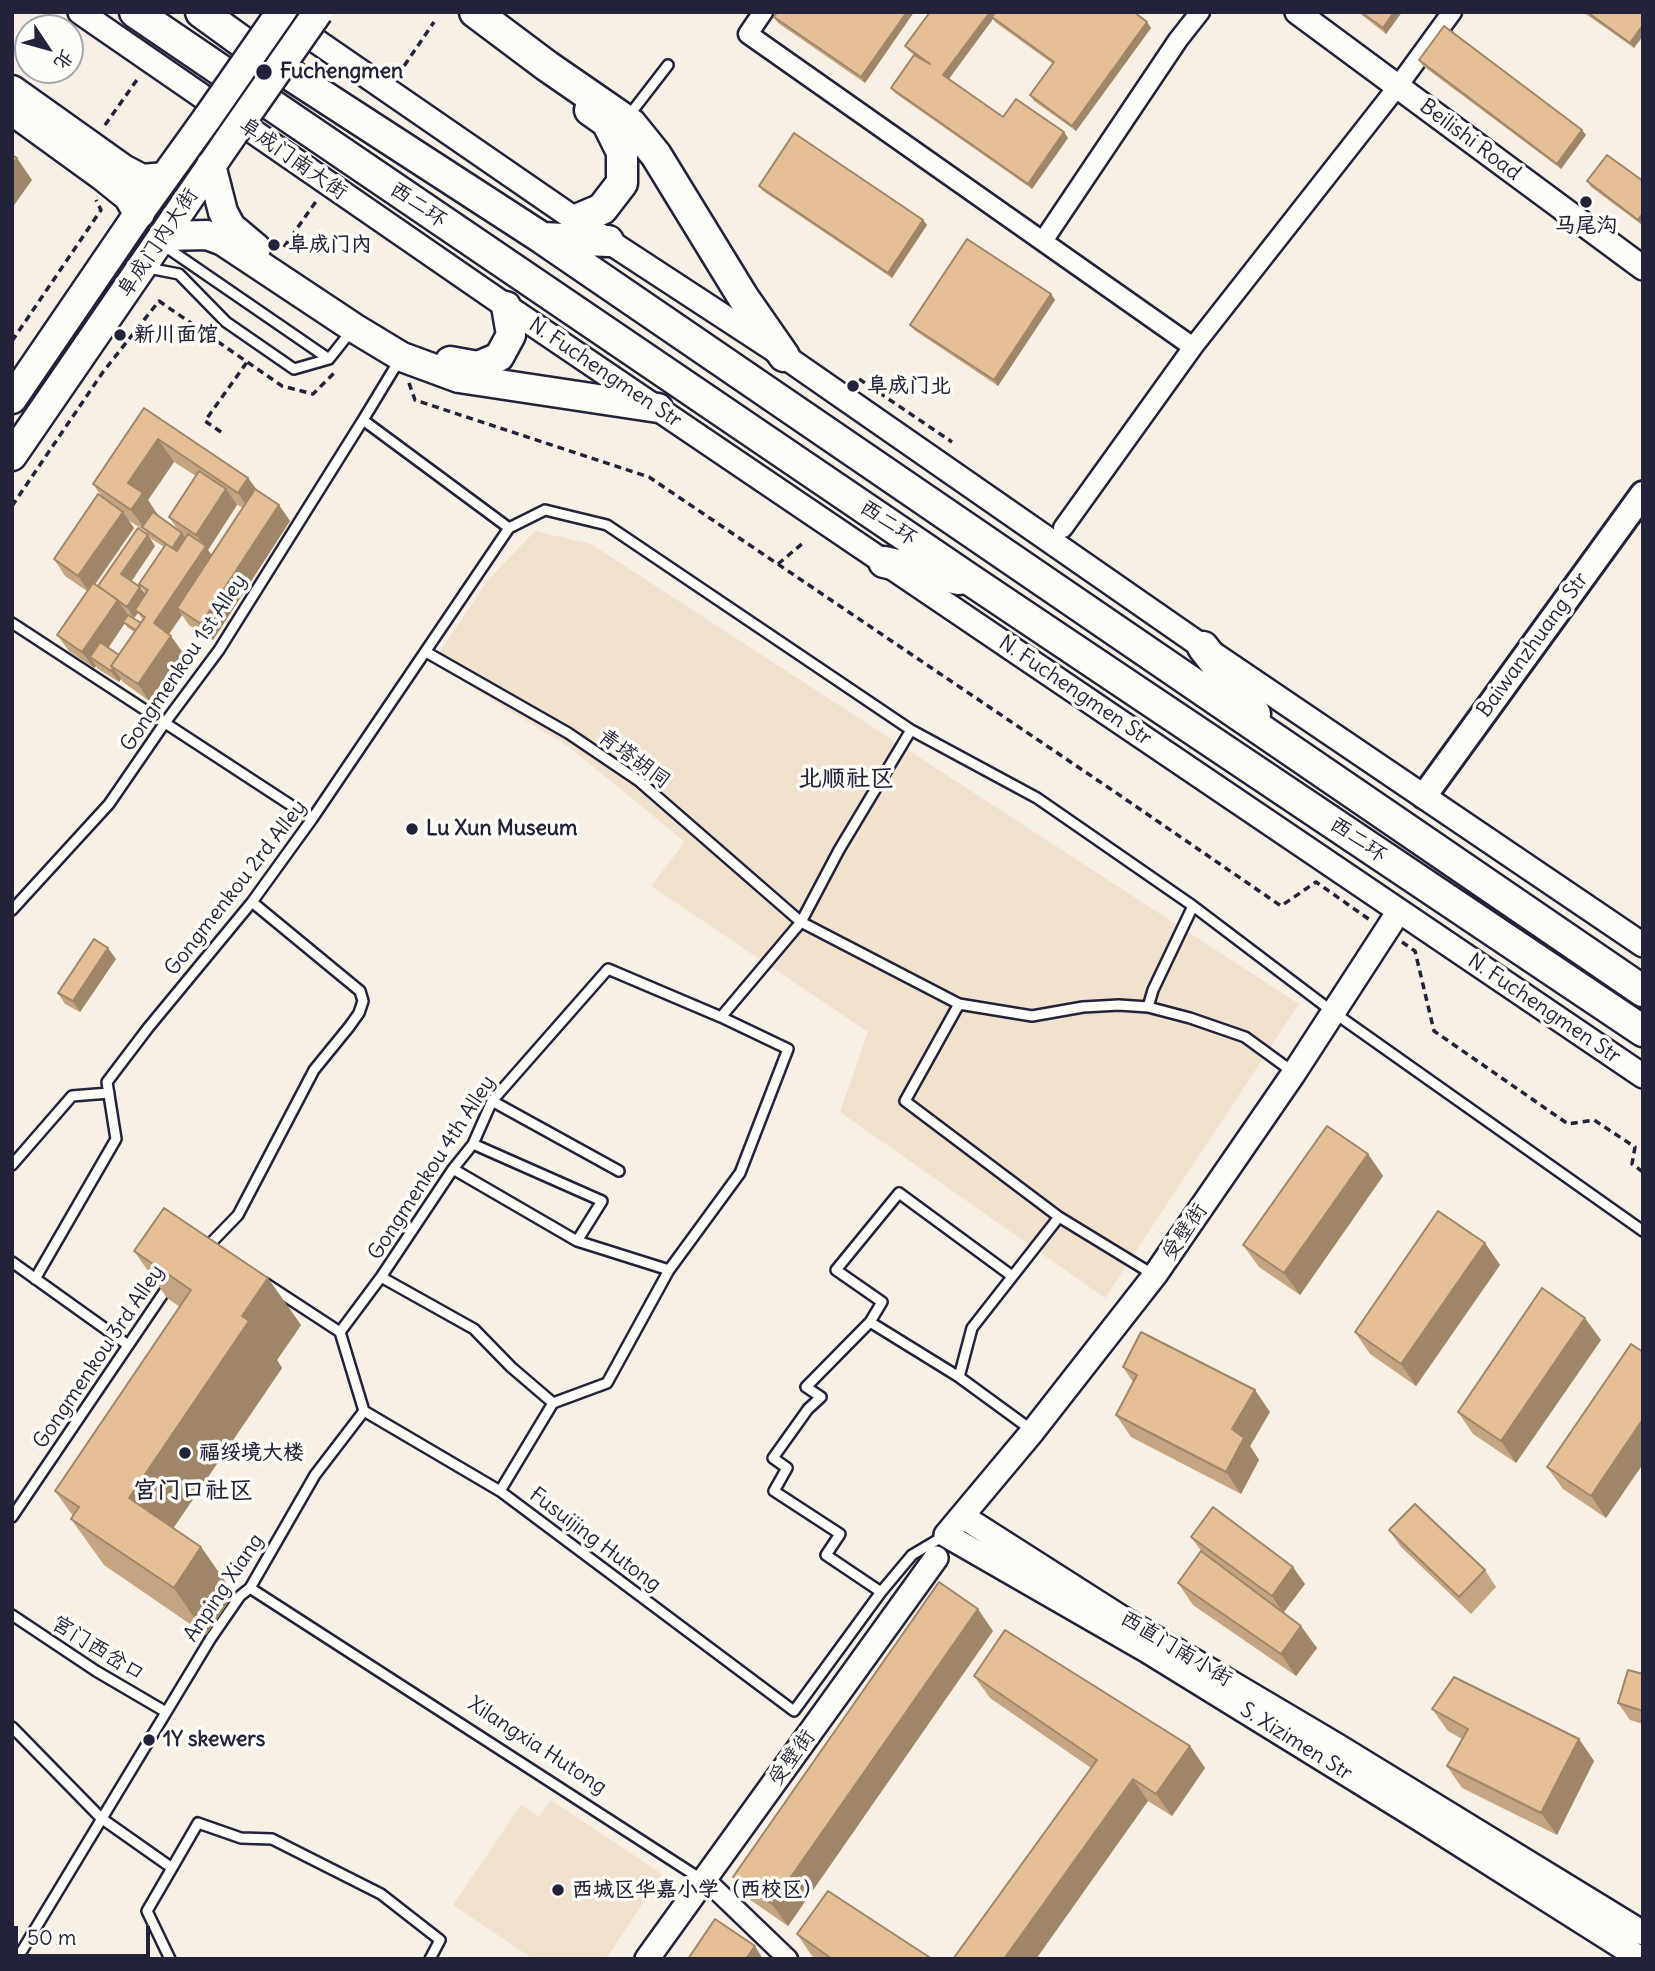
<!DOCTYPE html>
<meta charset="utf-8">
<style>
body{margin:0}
#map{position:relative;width:1655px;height:1971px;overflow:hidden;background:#f8f0e4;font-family:Delius,"LXGW WenKai TC",sans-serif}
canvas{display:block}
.frame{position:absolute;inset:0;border:14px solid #22223b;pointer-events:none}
.north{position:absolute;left:14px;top:14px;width:70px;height:70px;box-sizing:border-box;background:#fdfcf7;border:2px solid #a5a5ac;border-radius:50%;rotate:126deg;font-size:19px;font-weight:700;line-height:28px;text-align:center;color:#22223b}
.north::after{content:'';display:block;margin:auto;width:24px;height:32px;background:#22223b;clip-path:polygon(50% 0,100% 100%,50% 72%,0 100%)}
.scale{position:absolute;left:14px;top:1926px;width:136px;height:32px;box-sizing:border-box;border:4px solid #22223b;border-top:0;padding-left:9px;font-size:21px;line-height:24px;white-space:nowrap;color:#22223b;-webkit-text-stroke:5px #fdfcf7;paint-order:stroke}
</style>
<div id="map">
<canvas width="1655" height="1971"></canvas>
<div class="frame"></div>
<div class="north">北</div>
<div class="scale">50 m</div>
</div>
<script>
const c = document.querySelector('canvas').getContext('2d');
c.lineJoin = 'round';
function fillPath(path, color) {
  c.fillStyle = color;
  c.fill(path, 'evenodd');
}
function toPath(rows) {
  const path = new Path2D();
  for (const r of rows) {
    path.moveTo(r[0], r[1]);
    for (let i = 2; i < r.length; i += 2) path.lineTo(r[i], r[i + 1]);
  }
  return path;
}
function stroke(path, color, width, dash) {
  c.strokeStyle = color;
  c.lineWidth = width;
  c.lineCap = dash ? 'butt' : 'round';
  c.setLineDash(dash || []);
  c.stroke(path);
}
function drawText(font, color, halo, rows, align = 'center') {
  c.font = font + ' Delius,"LXGW WenKai TC",sans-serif';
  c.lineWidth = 7;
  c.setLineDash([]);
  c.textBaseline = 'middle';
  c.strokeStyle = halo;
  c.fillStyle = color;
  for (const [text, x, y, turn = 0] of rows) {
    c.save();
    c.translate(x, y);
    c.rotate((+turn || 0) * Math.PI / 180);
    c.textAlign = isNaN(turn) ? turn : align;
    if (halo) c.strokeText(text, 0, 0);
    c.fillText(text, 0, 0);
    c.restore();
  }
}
fillPath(toPath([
 [535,531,591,544,1299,1004,1105,1298,840,1112,868,1032,651,886,685,842,569,747,432,663,488,580],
 [551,1800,662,1874,606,1959,533,1959,453,1905,521,1805,539,1817]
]), '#f2e1cd');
const service = toPath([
 [634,109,668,65],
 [163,245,329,359],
 [148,268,179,274,226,322,294,369,329,359,352,330],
 [400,359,363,420,509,528,545,510,607,525,911,730,1037,798,1193,906,1333,1012,1643,1231],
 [12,623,312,819],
 [426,652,568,733,639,781,801,922,959,1004,1032,1016,1083,1007,1119,1005,1148,1007],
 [1193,906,1153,990,1148,1007,1190,1018,1245,1037,1293,1072],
 [12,910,109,804,164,724,219,650,363,420],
 [959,1004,905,1101,1059,1217,972,1328,959,1377],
 [492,1101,619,1171],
 [473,1144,602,1201,577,1241],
 [12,1165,72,1096,109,1093],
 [453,1169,577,1241,669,1270],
 [1059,1217,1154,1275],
 [203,1245,209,1245,238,1215,314,1070,349,1027,359,1013,363,1001,360,991,252,902],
 [12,1262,128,1345],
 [381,1277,474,1329,511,1367,553,1403],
 [35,1279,116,1139,107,1082,148,1028,252,902,312,819,509,528],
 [265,1283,340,1332],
 [870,1322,882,1302,836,1270,899,1193,1012,1276],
 [340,1332,381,1277,453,1169,473,1144,492,1101,608,969,721,1017,801,922,839,850,911,730],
 [364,1411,500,1491,794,1711,881,1592,912,1555,944,1536],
 [500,1491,553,1403,607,1383,669,1270,740,1173,788,1049,721,1017],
 [12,1517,169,1285],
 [250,1588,704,1881],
 [881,1592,826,1555,840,1534,774,1491,787,1468,773,1458,808,1409,821,1397,806,1387,870,1322,959,1377,1033,1431],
 [12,1615,96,1671,166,1712],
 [12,1727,101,1818,172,1868,147,1911,170,1959],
 [172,1868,198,1823,241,1838,272,1839,381,1894,440,1940,430,1959],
 [17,1959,211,1638,240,1596,250,1588,315,1475,364,1411,340,1332]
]);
const minor = toPath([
 [763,12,748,34,1193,347,1063,528],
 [1043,241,1178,40,1200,12],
 [1193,347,1398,86,1452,12],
 [711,1885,788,1959]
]);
const tertiary = toPath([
 [80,12,506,306,1643,1076],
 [274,12,576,220,784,356,1203,647,1643,945],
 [1297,12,1643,268],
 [1399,911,1294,1073,1155,1275,1033,1431,946,1535,1146,1650,1423,1821,1641,1959],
 [962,1516,1125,1620,1336,1745,1643,1933],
 [647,1959,936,1558]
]);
const secondary = toPath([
 [1424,796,1643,494]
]);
const primary = toPath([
 [12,90,123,169,142,179,165,177],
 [211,165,223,212,231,227,256,248],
 [164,236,207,235,223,241,354,328,402,357,459,378,658,408],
 [450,361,478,366,499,357,511,335,506,306],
 [12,399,139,213,208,117],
 [12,456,233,134]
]);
const trunk = toPath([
 [135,12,975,583,1643,1031],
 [201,12,263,57,542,238,1643,991],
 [475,12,547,66,631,124,656,155,743,297,784,356],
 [12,109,103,175,129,196,139,213],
 [576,220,602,209,622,183,622,152,607,122,590,110],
 [542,238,608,241],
 [884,562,959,579],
 [1203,647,1255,714]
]);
stroke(service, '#22223b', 14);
stroke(minor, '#22223b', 23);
stroke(tertiary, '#22223b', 28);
stroke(secondary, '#22223b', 30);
stroke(primary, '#22223b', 33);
stroke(trunk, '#22223b', 35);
stroke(toPath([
 [396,70,400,72,434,22],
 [105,125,139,77],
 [284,247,317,200],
 [12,341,101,210,96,200],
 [859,379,952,442],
 [409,383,415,400,649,477,1115,792,1281,906,1316,882,1370,920],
 [221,432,205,421,247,362],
 [12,506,103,372,159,301,282,386,313,394,334,373],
 [778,564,803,543],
 [1402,942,1415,951,1434,1031,1568,1124,1594,1120,1635,1147,1632,1164,1643,1172]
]), '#22223b', 3.5, [7, 5]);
stroke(service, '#fdfcf7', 9);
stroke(minor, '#fdfcf7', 18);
stroke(tertiary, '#fdfcf7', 23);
stroke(secondary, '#fdfcf7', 24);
stroke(primary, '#fdfcf7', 28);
stroke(trunk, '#fdfcf7', 30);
const primaryBridge = toPath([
 [208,117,281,12],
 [233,134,318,12]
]);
stroke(primaryBridge, '#22223b', 33, []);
stroke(primaryBridge, '#fdfcf7', 28);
fillPath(toPath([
 [914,12,865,83,778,23,774,17],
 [930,12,1147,22,1151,28,1076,131,1034,101,1030,95,1053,64,995,22,993,19,949,79,1003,117,1064,132,1068,138,1032,189,895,93,891,88,914,55,909,51,905,46],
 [1358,12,1402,12,1386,34],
 [1583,12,1643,12,1634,48],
 [1419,60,1582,130,1586,135,1561,169,1423,66],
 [1607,155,1642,225,1591,187,1587,181],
 [759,186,923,220,927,225,892,278,763,191],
 [1051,294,1055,300,998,386,914,330,910,325],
 [144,408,248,478,258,491,279,505,290,521,213,640,189,625,182,615,169,634,183,653,149,701,123,682,121,679,119,682,98,669,96,666,94,668,69,651,57,635,87,591,65,576,54,559,102,497,93,484],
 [174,462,196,476,169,517,178,530,158,516,148,500],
 [236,504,243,508,212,555,208,550,237,505],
 [128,520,145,531,150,538,164,547,139,584,146,594,131,581,155,546,148,535,98,586,95,585,134,528],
 [127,613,134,618,138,613,143,620,141,623],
 [125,623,127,627,134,632,119,655,108,648],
 [116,959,80,1012,65,1004,58,993],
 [1368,1154,1383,1176,1300,1295,1259,1267,1243,1245],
 [1485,1243,1500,1265,1416,1386,1370,1354,1355,1332],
 [134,1251,301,1325,277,1360,282,1368,173,1528,201,1547,234,1594,206,1635,104,1565,71,1519,73,1516,55,1491,180,1307,167,1298],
 [1601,1340,1516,1463,1473,1434,1458,1412],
 [1631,1344,1606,1518,1563,1489,1547,1467],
 [1123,1367,1270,1412,1250,1446,1259,1460,1241,1494,1131,1437,1116,1415,1133,1382],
 [1389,1530,1485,1570,1496,1587,1471,1614,1401,1547],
 [1191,1537,1305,1584,1284,1612,1317,1648,1296,1676,1193,1605,1178,1583,1202,1552],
 [993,1631,788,1926,749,1899,733,1877],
 [1643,1674,1643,1724,1630,1720,1618,1703],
 [974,1676,1190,1746,1205,1768,1172,1816,1148,1801,1036,1959,953,1959,1091,1768,990,1698],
 [1432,1709,1579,1739,1594,1761,1557,1835,1462,1788,1447,1766,1462,1739,1448,1731],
 [797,1934,932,1959,816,1959,812,1956]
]), '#c5a481');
fillPath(toPath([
 [907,12,914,12,865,83,861,77],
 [990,12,998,12,992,17,993,19,947,81,943,75],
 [1394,12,1402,12,1386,34,1383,28],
 [1147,22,1151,28,1076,131,1072,126],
 [1643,25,1643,36,1634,48,1630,43],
 [1582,130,1586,135,1561,169,1557,164],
 [1064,132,1068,138,1032,189,1028,184],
 [17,158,32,180,12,208,12,165],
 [1643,213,1643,224,1642,225,1638,220],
 [923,220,927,225,892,278,888,273],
 [1051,294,1055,300,998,386,994,380],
 [158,439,174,462,148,500,158,515,148,531,144,528,131,510,128,483],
 [248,478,264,500,253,515,238,493],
 [226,489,237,505,208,550,217,563,177,608,182,615,165,640,154,623,205,548,196,535],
 [279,505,290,521,213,640,201,624],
 [123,512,134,528,89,592,78,576],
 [182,533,190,544,180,559,172,548],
 [148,535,155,546,129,585,121,574],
 [140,587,148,598,135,610,138,613,134,618,127,607],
 [118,600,129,617,98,663,90,657,96,666,94,668,82,652],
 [171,636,183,653,149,701,138,684],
 [113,668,121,679,119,682,111,671],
 [108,948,116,959,80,1012,73,1001],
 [1368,1154,1383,1176,1300,1295,1284,1273],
 [1485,1243,1500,1265,1416,1386,1401,1364],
 [268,1278,301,1325,277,1360,282,1368,162,1545,129,1498,242,1316],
 [1585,1318,1601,1340,1516,1463,1501,1441],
 [1255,1390,1270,1412,1250,1446,1259,1460,1241,1494,1226,1472,1232,1429],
 [1643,1419,1643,1464,1606,1518,1591,1496],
 [201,1547,234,1594,206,1635,174,1588],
 [1293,1567,1305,1584,1283,1613,1272,1596],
 [978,1609,993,1631,788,1926,772,1904],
 [1301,1626,1317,1648,1296,1676,1281,1654],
 [1579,1739,1594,1761,1557,1835,1541,1813],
 [1190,1746,1205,1768,1172,1816,1156,1794],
 [1133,1779,1148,1801,1036,1959,1004,1959],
 [755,1946,763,1959,746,1959]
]), '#a08669');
const building = toPath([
 [777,12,907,12,861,77,774,17,777,12],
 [930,12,990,12,943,75,1003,117,1016,99,1064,132,1028,184,891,88,914,55,930,64,905,46,930,12],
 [995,12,1134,12,1147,22,1072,126,1030,95,1054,62,992,17,995,12],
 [1361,12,1394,12,1383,28,1361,12],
 [1587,12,1643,12,1643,25,1630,43,1587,12],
 [1444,26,1582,130,1557,164,1419,60,1444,26],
 [794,133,923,220,888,273,759,186,794,133],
 [12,155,17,158,12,165,12,155],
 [1607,155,1643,181,1643,213,1638,220,1587,181,1607,155],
 [967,239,1051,294,994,380,910,325,967,239],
 [144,408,248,478,238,493,158,439,128,483,143,493,131,510,93,484,144,408],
 [199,471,226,489,196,535,169,517,199,471],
 [255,489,279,505,201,624,177,608,255,489],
 [98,494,123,512,78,576,54,559,98,494],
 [153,512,182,533,172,548,142,527,153,512],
 [138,528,148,535,121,574,140,587,127,607,98,586,138,528],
 [188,534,206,546,154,623,171,636,138,684,111,666,145,617,135,610,148,590,139,584,166,544,177,551,188,534],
 [93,583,118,600,82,652,57,635,93,583],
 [128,615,141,623,136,630,123,622,128,615],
 [100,642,119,655,111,666,113,668,111,671,90,657,100,642],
 [94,939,108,948,73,1001,58,993,94,939],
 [1327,1126,1368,1154,1284,1273,1243,1245,1327,1126],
 [164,1208,268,1278,242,1316,249,1321,129,1498,201,1547,174,1588,71,1519,79,1507,55,1491,191,1290,134,1251,164,1208],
 [1438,1211,1485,1243,1401,1364,1355,1332,1438,1211],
 [1542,1288,1585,1318,1501,1441,1458,1412,1542,1288],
 [1141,1332,1255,1390,1232,1429,1244,1438,1226,1472,1116,1415,1137,1375,1123,1367,1141,1332],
 [1631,1344,1643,1352,1643,1419,1591,1496,1547,1467,1631,1344],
 [1415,1504,1485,1570,1459,1597,1389,1530,1415,1504],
 [1213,1507,1293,1567,1272,1596,1191,1537,1213,1507],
 [1201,1551,1301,1626,1281,1654,1178,1583,1201,1551],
 [939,1582,978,1609,772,1904,733,1877,939,1582],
 [1005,1630,1190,1746,1156,1794,1133,1779,1004,1959,953,1959,1097,1760,974,1676,1005,1630],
 [1628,1670,1643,1674,1643,1711,1618,1703,1628,1670],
 [1454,1677,1579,1739,1541,1813,1447,1766,1468,1729,1432,1709,1454,1677],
 [828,1891,932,1959,832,1959,797,1934,828,1891],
 [715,1919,755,1946,746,1959,688,1959,715,1919]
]);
fillPath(building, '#e5bf96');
stroke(building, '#a08669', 2);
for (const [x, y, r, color] of [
 [264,72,9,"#22223b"],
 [1586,202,7,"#22223b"],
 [274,245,7,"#22223b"],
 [120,335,7,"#22223b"],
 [853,386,7,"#22223b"],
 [412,829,7,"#22223b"],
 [185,1453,7,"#22223b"],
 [149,1740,7,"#22223b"],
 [558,1890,7,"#22223b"]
]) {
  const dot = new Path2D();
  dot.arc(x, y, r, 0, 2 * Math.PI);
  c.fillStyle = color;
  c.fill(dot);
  stroke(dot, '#fdfcf7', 2.5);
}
drawText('bold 21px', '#22223b', '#fdfcf7', [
 ["Fuchengmen",280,72],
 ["马尾沟",1586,226,"center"],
 ["阜成门内",288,245],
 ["新川面馆",134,335],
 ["阜成门北",867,386],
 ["Lu Xun Museum",426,829],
 ["福绥境大楼",199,1453],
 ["1Y skewers",163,1740],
 ["西城区华嘉小学（西校区）",572,1890]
], 'left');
drawText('21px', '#22223b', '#fdfcf7', [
 ["Beilishi Road",1470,140,37],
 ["阜成门南大街",293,159,35],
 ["西二环",418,205,34],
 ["阜成门内大街",158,243,-56],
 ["N. Fuchengmen Str",605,373,34],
 ["西二环",888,523,34],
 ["Baiwanzhuang Str",1533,645,-54],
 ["Gongmenkou 1st Alley",184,663,-56],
 ["N. Fuchengmen Str",1075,691,34],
 ["青塔胡同",634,759,37],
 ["西二环",1358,840,34],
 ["Gongmenkou 2rd Alley",236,888,-52],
 ["N. Fuchengmen Str",1544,1009,34],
 ["Gongmenkou 4th Alley",432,1168,-57],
 ["受壁街",1185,1232,-56],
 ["Gongmenkou 3rd Alley",99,1357,-56],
 ["Fusuijing Hutong",595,1540,37],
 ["Anping Xiang",224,1588,-56],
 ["宫门西岔口",98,1649,32],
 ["西直门南小街",1176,1649,31],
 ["S. Xizimen Str",1296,1742,32],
 ["Xilangxia Hutong",537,1746,33],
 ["受壁街",792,1758,-54]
]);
drawText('bold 24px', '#22223b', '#fdfcf7', [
 ["北顺社区",846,779],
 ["宫门口社区",193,1491]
]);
</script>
